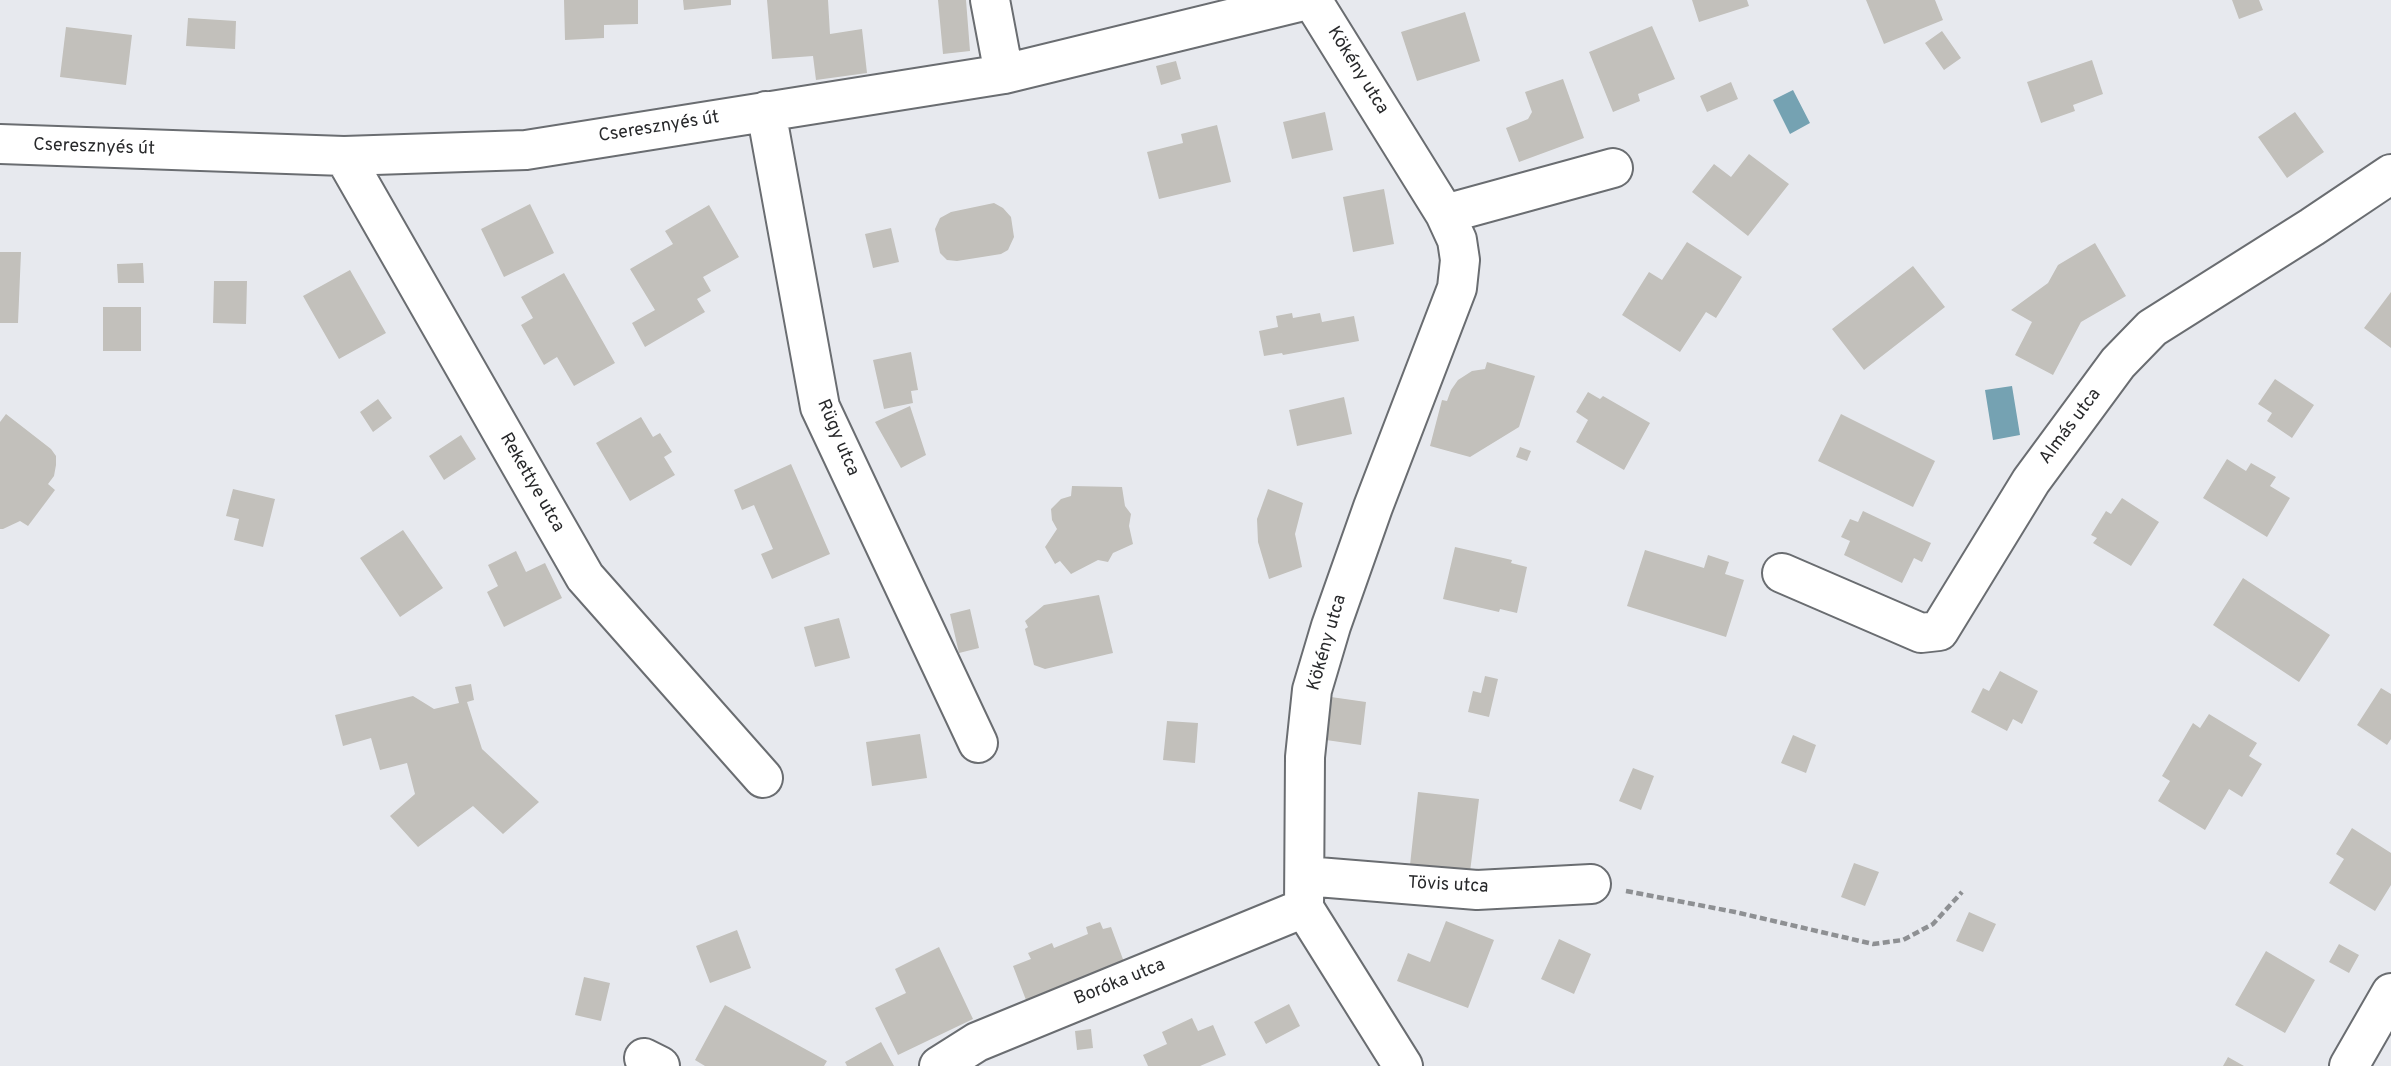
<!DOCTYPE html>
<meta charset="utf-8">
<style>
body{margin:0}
canvas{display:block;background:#e7e9ee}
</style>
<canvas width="2391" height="1066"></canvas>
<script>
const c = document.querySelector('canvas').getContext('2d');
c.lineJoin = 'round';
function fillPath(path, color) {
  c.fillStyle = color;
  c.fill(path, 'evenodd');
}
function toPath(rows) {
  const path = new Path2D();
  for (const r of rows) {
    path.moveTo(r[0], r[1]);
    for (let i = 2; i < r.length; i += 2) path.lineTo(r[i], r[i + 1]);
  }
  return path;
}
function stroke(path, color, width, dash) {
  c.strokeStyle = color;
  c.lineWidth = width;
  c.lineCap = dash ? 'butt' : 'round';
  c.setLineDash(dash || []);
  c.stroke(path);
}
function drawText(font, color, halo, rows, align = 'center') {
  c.font = font + ' Overpass,sans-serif';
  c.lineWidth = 5;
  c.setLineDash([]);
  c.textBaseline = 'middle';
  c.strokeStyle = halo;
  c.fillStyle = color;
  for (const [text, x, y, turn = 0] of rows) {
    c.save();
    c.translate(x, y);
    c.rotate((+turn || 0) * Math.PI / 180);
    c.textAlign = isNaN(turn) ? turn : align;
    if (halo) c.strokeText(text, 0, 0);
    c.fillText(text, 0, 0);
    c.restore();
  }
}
fillPath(toPath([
 [1793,90,1810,123,1790,134,1773,100],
 [2012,386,2020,435,1993,440,1985,390]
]), '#75a2b2');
fillPath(toPath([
 [564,0,638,0,638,24,604,25,604,38,565,40],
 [683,0,731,0,731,5,684,10],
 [767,0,828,0,830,34,862,29,867,73,816,80,813,56,772,59],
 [938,0,966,0,970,51,943,54],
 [1692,0,1747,0,1749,6,1699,22],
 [1866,0,1935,0,1943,20,1884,44],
 [2232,0,2259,0,2263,10,2239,19],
 [1465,12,1480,61,1417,81,1401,32],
 [188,18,236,21,235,49,186,46],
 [1652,26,1675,79,1638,94,1640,101,1613,112,1589,52],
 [66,27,132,35,126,85,60,77],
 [1942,31,1961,58,1944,70,1925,43],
 [2092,60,2103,94,2073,105,2075,111,2041,123,2027,82],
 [1176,61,1181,79,1161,85,1156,66],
 [1563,79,1584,138,1519,162,1506,128,1528,119,1532,112,1525,92],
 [1731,82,1738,99,1707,112,1700,96],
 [1325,112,1333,150,1292,159,1283,122],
 [2295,112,2324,152,2287,178,2258,137],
 [1217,125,1231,182,1159,199,1147,152,1183,143,1181,134],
 [1749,154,1789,184,1748,236,1692,192,1714,164,1731,177],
 [1384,189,1394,244,1353,252,1343,197],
 [994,203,1003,208,1011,217,1014,237,1008,250,1001,254,957,261,947,260,940,253,935,229,940,218,951,212],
 [530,204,554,253,504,277,481,229],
 [709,205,739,257,703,277,711,291,697,299,705,312,645,347,632,323,655,310,630,269,673,244,665,231],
 [891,228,899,262,873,268,865,234],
 [1687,242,1742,277,1716,318,1706,312,1680,352,1622,315,1649,272,1662,280],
 [2095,243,2126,296,2081,322,2053,375,2015,355,2032,322,2011,310,2048,283,2058,265],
 [0,252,21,252,18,323,0,323],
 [143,263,144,283,118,283,117,264],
 [1913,266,1945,307,1864,370,1832,329],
 [350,270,386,333,339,359,303,296],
 [564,273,615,363,574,386,557,357,544,365,521,325,533,318,521,297],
 [214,281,247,281,246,324,213,323],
 [2391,292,2391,348,2364,328],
 [103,307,141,307,141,351,103,351],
 [1292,313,1293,318,1320,313,1322,322,1354,316,1359,341,1283,355,1282,353,1264,356,1259,331,1278,327,1276,316],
 [911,352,918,390,911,391,913,403,884,409,873,360],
 [1487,362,1535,376,1519,427,1470,457,1430,446,1442,400,1447,401,1451,390,1458,380,1472,371,1485,369],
 [2275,379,2314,405,2292,438,2267,421,2272,413,2258,404],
 [1588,392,1600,399,1603,396,1650,423,1624,470,1576,442,1588,420,1576,412],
 [1344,397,1352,434,1297,446,1289,410],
 [378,399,392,418,373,432,360,412],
 [910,406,926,455,901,468,875,422],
 [6,414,51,449,56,456,56,465,54,476,48,484,55,490,28,526,20,521,3,529,0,529,0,422],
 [1841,414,1935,461,1913,507,1818,461],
 [641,417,653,437,660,433,672,452,664,457,675,475,630,501,596,443],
 [461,435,476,459,444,480,429,456],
 [1520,447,1531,451,1527,461,1516,457],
 [2227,459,2246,471,2251,463,2276,477,2270,486,2290,498,2267,537,2203,498],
 [791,464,830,554,772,579,761,554,773,549,754,505,742,510,734,490],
 [1072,486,1122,487,1125,506,1131,514,1129,526,1133,544,1113,553,1108,562,1098,560,1071,574,1060,561,1055,564,1045,547,1057,529,1052,520,1051,509,1061,499,1071,496],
 [233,489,275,499,263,547,234,540,239,519,226,516],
 [1268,489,1303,503,1295,534,1302,567,1269,579,1258,542,1257,519],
 [2122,498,2159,522,2131,566,2093,543,2097,538,2091,535,2106,511,2111,514],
 [1863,511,1931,543,1922,562,1914,558,1902,583,1844,555,1850,541,1841,537,1850,519,1858,522],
 [403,530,443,588,400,617,360,558],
 [1455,547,1512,560,1511,563,1527,567,1517,613,1500,609,1499,612,1443,599],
 [1645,550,1704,568,1708,555,1729,562,1725,574,1744,580,1726,637,1627,606],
 [516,551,526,572,545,563,562,598,504,627,487,592,498,586,488,565],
 [2243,578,2330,635,2299,682,2213,625],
 [1099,595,1113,653,1045,669,1034,665,1025,629,1028,627,1025,621,1044,605],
 [970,609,979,648,959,653,950,614],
 [839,618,850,658,815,667,804,627],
 [2000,671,2038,691,2022,724,2013,719,2007,731,1971,712,1983,688,1989,691],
 [1485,676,1498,679,1489,717,1468,712,1473,691,1481,693],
 [471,684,474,700,467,702,482,749,539,802,503,834,473,806,418,847,390,816,415,794,407,763,380,770,371,738,343,746,335,715,413,696,434,709,459,703,455,687],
 [2381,688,2391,694,2391,739,2387,745,2357,725],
 [1331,697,1366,702,1361,745,1326,740],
 [2209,714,2257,743,2249,756,2262,764,2242,797,2229,789,2205,830,2158,801,2170,781,2162,776,2193,723,2200,728],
 [1167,721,1198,723,1195,763,1163,760],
 [920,734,927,778,872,786,866,742],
 [1793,735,1816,745,1806,773,1781,763],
 [1633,768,1654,776,1641,810,1619,801],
 [1418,792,1479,799,1470,872,1410,865],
 [2352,828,2391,853,2391,885,2375,911,2329,883,2344,859,2336,854],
 [1854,863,1879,872,1865,906,1841,897],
 [1969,912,1996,924,1983,952,1956,941],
 [1446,921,1494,940,1468,1008,1397,981,1408,953,1430,962],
 [1100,922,1103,929,1111,927,1124,962,1026,1000,1013,966,1031,959,1028,953,1052,943,1054,948,1088,934,1086,927],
 [737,930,751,968,710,983,696,946],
 [1559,939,1591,954,1574,994,1541,979],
 [2339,944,2359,955,2349,973,2329,962],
 [939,947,973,1019,898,1055,875,1008,906,993,895,969],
 [2266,951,2315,980,2285,1033,2235,1005],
 [584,977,610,983,601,1021,575,1015],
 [1289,1004,1300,1026,1266,1044,1254,1022],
 [725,1005,827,1061,824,1066,705,1066,695,1060],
 [1192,1018,1198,1031,1213,1025,1226,1055,1200,1066,1148,1066,1143,1055,1167,1044,1162,1032],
 [1091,1029,1093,1048,1077,1050,1075,1031],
 [881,1042,894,1066,847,1066,845,1062],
 [2228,1057,2244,1066,2223,1066]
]), '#c2c0bb');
const street = toPath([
 [990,0,1004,74],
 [1312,0,1445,214,1457,240,1460,260,1457,288,1373,507,1331,626,1312,690,1305,757,1304,908,1403,1066],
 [766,111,820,407,978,743],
 [0,144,344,156,526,150,1004,74,1307,0],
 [344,156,585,577,763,778],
 [1445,214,1613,168],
 [1782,573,1921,633,1939,631,2031,481,2118,363,2152,328,2312,227,2391,174],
 [1305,876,1477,890,1591,884],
 [644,1058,660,1066],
 [939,1066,977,1042,1304,908],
 [2349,1066,2391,993]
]);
stroke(street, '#6a6d71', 42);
stroke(toPath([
 [1626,891,1735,912,1873,944,1903,940,1933,924,1962,892]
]), '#8e9093', 4.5, [7, 3.5]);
stroke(street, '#fff', 38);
drawText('18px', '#28292b', '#fff', [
 ["Kökény utca",1357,71,58],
 ["Cseresznyés út",659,128,-9],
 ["Cseresznyés út",94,148,2],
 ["Almás utca",2071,427,-53],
 ["Rügy utca",837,438,67],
 ["Rekettye utca",531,483,60],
 ["Kökény utca",1328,643,-74],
 ["Tövis utca",1448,886,3],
 ["Boróka utca",1120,983,-22]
]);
</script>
